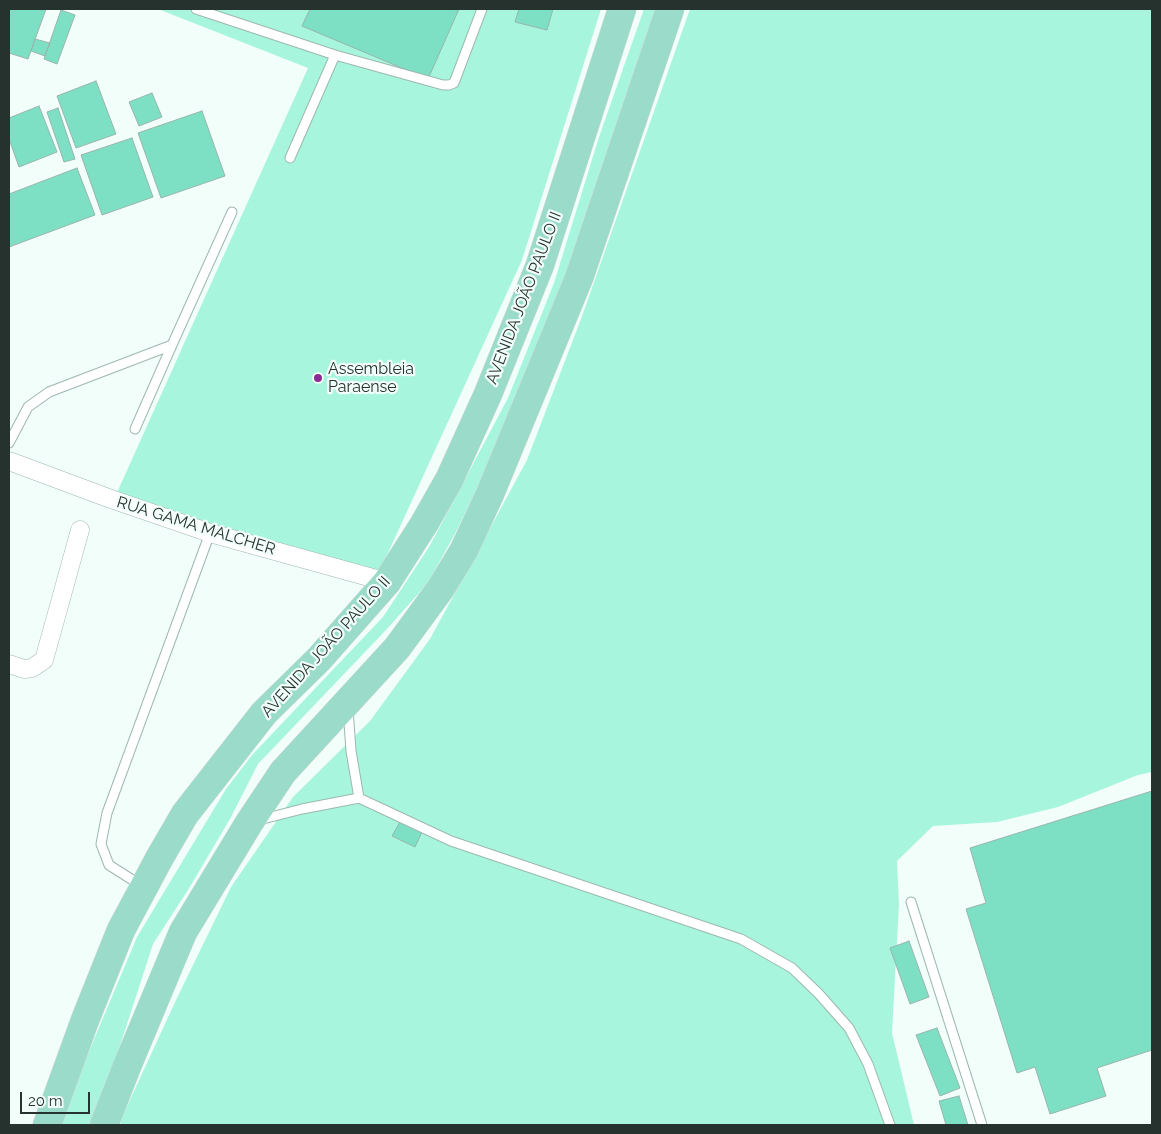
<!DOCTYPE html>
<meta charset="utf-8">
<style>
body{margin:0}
#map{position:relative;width:1161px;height:1134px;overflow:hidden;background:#f2fefa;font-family:Raleway,sans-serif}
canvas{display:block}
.frame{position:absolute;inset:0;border:10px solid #26322e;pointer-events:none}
.scale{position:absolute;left:20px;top:1092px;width:70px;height:22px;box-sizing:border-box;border:2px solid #26322e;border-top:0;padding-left:6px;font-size:15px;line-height:18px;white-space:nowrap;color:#26322e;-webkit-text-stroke:4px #f2fefa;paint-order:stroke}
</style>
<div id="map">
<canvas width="1161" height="1134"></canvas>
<div class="frame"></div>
<div class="scale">20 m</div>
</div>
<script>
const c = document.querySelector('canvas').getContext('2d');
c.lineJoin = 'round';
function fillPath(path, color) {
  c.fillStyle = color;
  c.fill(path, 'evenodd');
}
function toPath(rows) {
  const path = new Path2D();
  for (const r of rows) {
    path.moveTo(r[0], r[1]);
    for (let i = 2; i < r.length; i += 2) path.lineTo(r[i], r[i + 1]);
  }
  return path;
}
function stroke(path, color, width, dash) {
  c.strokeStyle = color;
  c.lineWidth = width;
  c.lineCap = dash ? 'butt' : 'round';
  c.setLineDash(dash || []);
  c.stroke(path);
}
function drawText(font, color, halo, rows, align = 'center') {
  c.font = font + ' Raleway,sans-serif';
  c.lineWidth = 4.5;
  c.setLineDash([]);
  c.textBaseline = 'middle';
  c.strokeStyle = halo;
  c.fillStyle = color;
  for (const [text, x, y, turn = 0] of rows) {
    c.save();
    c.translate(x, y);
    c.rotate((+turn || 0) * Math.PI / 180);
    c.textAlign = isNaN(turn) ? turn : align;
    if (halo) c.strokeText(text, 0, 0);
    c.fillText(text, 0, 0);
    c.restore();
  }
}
fillPath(toPath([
 [158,9,601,9,522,260,377,577,115,497,308,68],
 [644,9,656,9,555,319,512,416,455,534,427,584,386,630,258,764,230,819,188,890,153,944,116,1058,90,1125,58,1125,137,937,226,789,252,755,383,617,429,547,508,398,554,283,599,137],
 [690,9,1152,9,1152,772,1138,775,1058,807,997,822,933,826,897,861,899,904,892,1033,914,1125,120,1125,122,1117,176,1000,231,887,293,797,370,721,430,639,527,460,581,319]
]), '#a8f5de');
const building = toPath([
 [9,9,46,9,28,59,9,53,9,9],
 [310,9,459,9,428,79,302,26,310,9],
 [519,9,553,9,547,30,515,22,519,9],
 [61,10,75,15,57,64,44,59,61,10],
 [35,39,50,43,45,56,31,51,35,39],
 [96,81,116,134,76,148,57,96,96,81],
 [152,93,162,117,139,126,129,102,152,93],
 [39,106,57,152,19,167,9,139,9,118,39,106],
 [58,108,75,159,64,162,47,112,58,108],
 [202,111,225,176,161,198,138,133,202,111],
 [132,138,153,197,102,215,81,155,132,138],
 [77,168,95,215,9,247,9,194,77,168],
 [1152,791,1152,1050,1097,1068,1106,1096,1050,1114,1035,1067,1017,1073,966,909,986,903,970,848,1152,791],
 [400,822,422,832,415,847,392,836,400,822],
 [909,941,929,997,910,1004,890,948,909,941],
 [937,1028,960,1088,940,1096,916,1035,937,1028],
 [959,1096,968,1125,946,1125,939,1101,959,1096]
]);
fillPath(building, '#7de0c5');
stroke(building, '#98b5ac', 1);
const lane = toPath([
 [196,9,335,55,443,85,449,85,454,83,482,9],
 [290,158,335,55],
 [135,429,172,345],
 [9,443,28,407,49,392,172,345,232,212],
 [348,709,351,751,359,798],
 [259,820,302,809,359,798,451,841,741,939,792,968,819,994,849,1028,868,1064,890,1125],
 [142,886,109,865,101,844,107,813,210,533],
 [911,902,982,1125]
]);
const street = toPath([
 [9,461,111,499,210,533,387,582],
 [9,664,24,669,32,668,44,660,80,530]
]);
const primary = toPath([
 [47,1125,85,1020,121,930,160,857,185,814,264,713,319,659,387,582,424,524,449,480,488,394,540,265,622,9],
 [104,1125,128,1064,183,932,249,823,283,772,397,648,441,588,464,550,490,494,579,278,670,9]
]);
stroke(lane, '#9cb8af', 11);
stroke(street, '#9cb8af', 19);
stroke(primary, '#d8dad9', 29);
stroke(lane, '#fff', 9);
stroke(street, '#fff', 18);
stroke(primary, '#9adbca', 28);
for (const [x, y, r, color] of [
 [318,378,5,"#8b2b95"]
]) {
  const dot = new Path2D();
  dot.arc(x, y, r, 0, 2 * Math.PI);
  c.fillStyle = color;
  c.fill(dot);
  stroke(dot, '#f2fefa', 2);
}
drawText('16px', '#26322e', '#f2fefa', [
 ["AVENIDA JOÃO PAULO II",524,298,-69],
 ["RUA GAMA MALCHER",196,526,17],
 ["AVENIDA JOÃO PAULO II",326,647,-48]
]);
drawText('16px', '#26322e', '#f2fefa', [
 ["Assembleia",328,369],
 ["Paraense",328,387]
], 'left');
</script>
